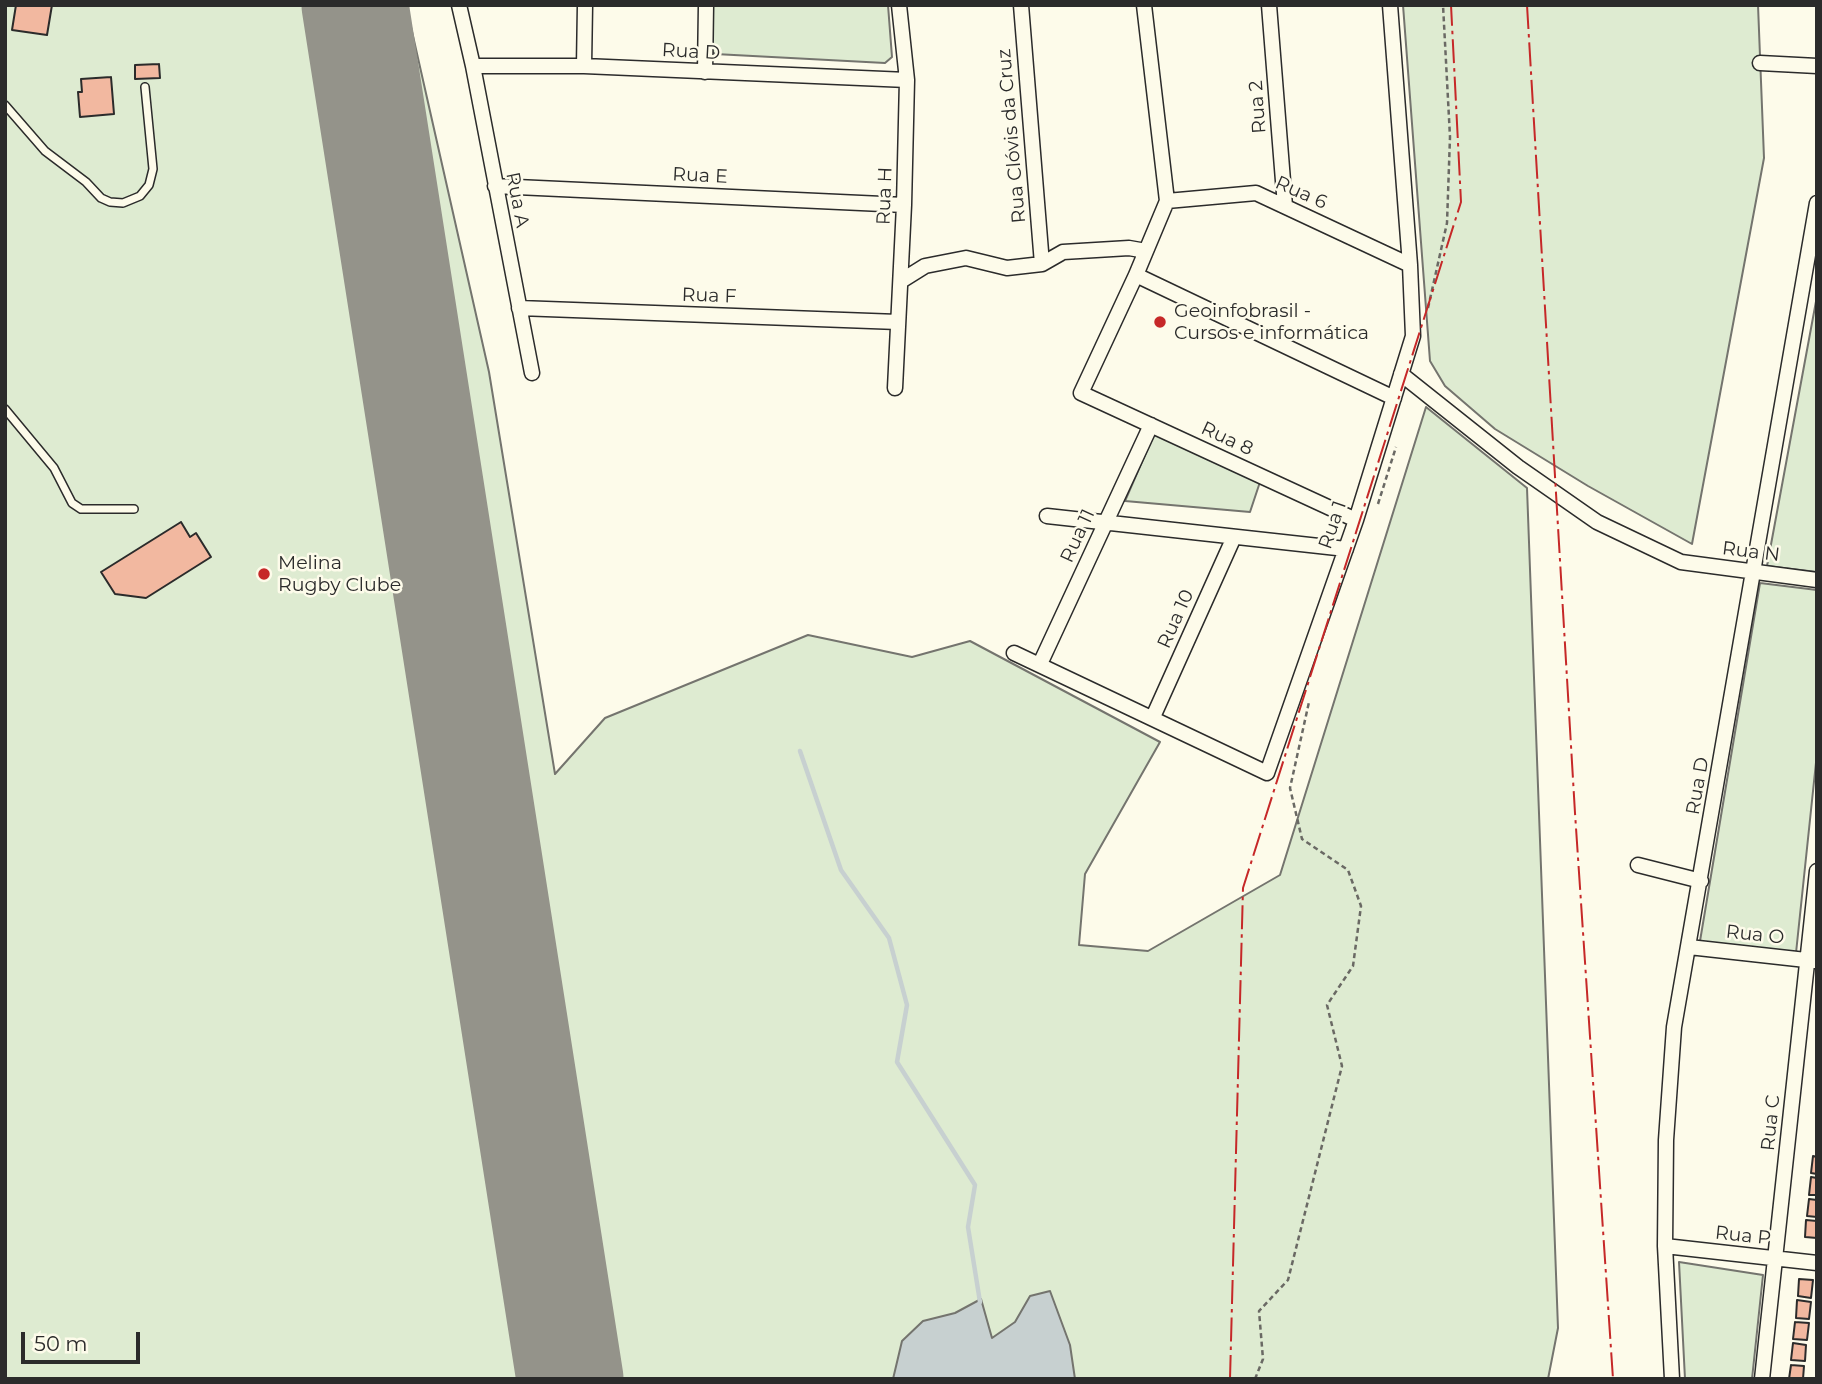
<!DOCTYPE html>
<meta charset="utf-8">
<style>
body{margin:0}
#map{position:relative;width:1822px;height:1384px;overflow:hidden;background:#fdfbea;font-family:Montserrat,sans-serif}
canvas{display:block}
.frame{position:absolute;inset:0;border:7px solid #2b2b2b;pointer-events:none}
.scale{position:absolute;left:21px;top:1332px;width:119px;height:32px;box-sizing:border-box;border:4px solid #2b2b2b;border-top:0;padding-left:9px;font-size:21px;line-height:24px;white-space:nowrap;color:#2b2b2b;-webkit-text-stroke:5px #fdfbea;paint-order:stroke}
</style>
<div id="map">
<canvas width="1822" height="1384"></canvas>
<div class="frame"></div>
<div class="scale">50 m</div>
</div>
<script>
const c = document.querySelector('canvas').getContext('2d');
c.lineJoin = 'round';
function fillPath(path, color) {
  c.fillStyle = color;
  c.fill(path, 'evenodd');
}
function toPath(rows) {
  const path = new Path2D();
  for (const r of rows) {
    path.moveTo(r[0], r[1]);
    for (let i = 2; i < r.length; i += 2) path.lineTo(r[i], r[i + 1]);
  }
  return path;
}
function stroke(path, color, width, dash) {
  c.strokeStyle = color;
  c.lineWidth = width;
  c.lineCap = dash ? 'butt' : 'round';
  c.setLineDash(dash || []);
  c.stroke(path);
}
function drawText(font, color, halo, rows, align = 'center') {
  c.font = font + ' Montserrat,sans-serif';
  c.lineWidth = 5;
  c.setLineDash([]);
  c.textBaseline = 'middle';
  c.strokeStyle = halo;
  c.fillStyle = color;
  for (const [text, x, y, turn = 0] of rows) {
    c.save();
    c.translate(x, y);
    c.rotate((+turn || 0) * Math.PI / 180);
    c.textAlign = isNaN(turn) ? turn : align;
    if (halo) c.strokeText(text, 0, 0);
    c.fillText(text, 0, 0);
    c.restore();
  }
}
const green = toPath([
 [5,5,406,5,489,372,555,774,605,718,808,635,912,657,970,641,1160,742,1085,874,1079,945,1148,951,1280,875,1426,407,1527,488,1558,1328,1548,1379,5,1379,5,5],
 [713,5,888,5,892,57,885,63,715,54,710,50,713,5],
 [1403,5,1758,5,1764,158,1692,544,1588,486,1495,429,1445,386,1430,361,1403,5],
 [1817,296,1817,572,1767,566,1817,296],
 [1154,434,1260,482,1250,512,1125,501,1154,434],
 [1760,583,1817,590,1817,753,1796,953,1699,947,1760,583],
 [1679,1262,1763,1275,1752,1379,1685,1379,1679,1262]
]);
fillPath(green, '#deebd1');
stroke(green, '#74746e', 2);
const water = toPath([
 [1050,1291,1070,1345,1075,1379,893,1379,902,1341,923,1321,955,1313,981,1299,992,1338,1015,1322,1030,1296,1050,1291]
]);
fillPath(water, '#c7d0d0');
stroke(water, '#74746e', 2);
stroke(toPath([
 [800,751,841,870,889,938,907,1005,897,1062,975,1185,968,1227,980,1302]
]), '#c7d0d0', 4.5);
stroke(toPath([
 [355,5,570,1379]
]), '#94938a', 107);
const building = toPath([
 [16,5,52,5,47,35,12,30,16,5],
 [159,64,160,78,135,79,135,65,159,64],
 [111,77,114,114,80,117,78,92,82,92,81,79,111,77],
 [181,522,190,537,196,533,211,557,146,598,115,594,101,572,181,522],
 [1813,1156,1817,1157,1817,1174,1811,1173,1813,1156],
 [1811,1177,1817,1178,1817,1195,1809,1195,1811,1177],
 [1809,1199,1817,1200,1817,1217,1807,1216,1809,1199],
 [1806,1220,1817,1221,1817,1238,1805,1237,1806,1220],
 [1799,1279,1813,1280,1811,1298,1798,1296,1799,1279],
 [1797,1300,1811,1302,1809,1319,1796,1318,1797,1300],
 [1795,1322,1809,1323,1807,1340,1793,1339,1795,1322],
 [1793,1343,1806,1345,1805,1361,1791,1360,1793,1343],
 [1791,1365,1804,1366,1803,1379,1789,1379,1791,1365]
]);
fillPath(building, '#f2b8a0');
stroke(building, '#2b2b2b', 2);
const lane = toPath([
 [5,105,45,151,86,182,101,198,110,202,123,203,140,196,149,185,153,169,145,87],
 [5,409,54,468,72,503,81,509,134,509]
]);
const street = toPath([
 [459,5,473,66,532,373],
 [1021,5,1042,264],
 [1144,5,1167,201,1136,275,1081,393,1356,520],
 [1269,5,1285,206],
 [1760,63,1817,66],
 [473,66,584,66,907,80],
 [584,66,585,5],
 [705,72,706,5],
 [495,186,904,205],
 [1167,201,1256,193,1410,265],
 [1136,275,1394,398],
 [901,281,925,266,966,258,1007,268,1042,264,1063,252,1129,248,1146,251],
 [519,308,898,322],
 [1401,374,1518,467,1597,522,1681,562,1817,580],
 [895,388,904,205,907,80,899,5],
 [1047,516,1346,549],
 [1014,653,1267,773,1356,520,1413,336,1410,265,1390,5],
 [1040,664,1151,425],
 [1153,717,1234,537],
 [1638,865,1701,881],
 [1689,947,1815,961],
 [1665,1246,1817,1263],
 [1672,1379,1665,1246,1666,1140,1674,1027,1817,203],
 [1762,1379,1817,871]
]);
stroke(lane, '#2b2b2b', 10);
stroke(street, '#2b2b2b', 17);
stroke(toPath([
 [1428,308,1447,223,1450,137,1443,5],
 [1378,504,1396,447],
 [1255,1379,1263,1359,1259,1311,1288,1280,1342,1066,1327,1005,1353,966,1361,906,1348,870,1302,839,1290,788,1309,702]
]), '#6a6964', 2.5, [5, 3.5]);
stroke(lane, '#fdfbea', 7);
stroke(street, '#fdfbea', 14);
stroke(toPath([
 [1527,5,1575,813,1613,1379],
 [1230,1379,1243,888,1461,202,1451,5]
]), '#c62828', 2, [24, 5, 3.5, 5]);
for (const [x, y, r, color] of [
 [1160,322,7,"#c62828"],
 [264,574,7,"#c62828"]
]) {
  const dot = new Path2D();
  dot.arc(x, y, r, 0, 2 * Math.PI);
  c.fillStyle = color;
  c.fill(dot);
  stroke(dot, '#fdfbea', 2.5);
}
drawText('19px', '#2b2b2b', '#fdfbea', [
 ["Rua D",691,52,3],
 ["Rua 2",1258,107,-94],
 ["Rua Clóvis da Cruz",1012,136,-95],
 ["Rua E",700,176,3],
 ["Rua 6",1301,193,24],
 ["Rua H",885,196,-88],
 ["Rua A",517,200,79],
 ["Rua F",709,296,2],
 ["Rua 8",1227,439,25],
 ["Rua 1",1333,525,-71],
 ["Rua 11",1078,536,-65],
 ["Rua N",1751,552,7],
 ["Rua 10",1176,619,-66],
 ["Rua D",1698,786,-80],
 ["Rua O",1755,935,6],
 ["Rua C",1771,1123,-84],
 ["Rua P",1743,1236,6]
]);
drawText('19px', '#2b2b2b', '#fdfbea', [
 ["Geoinfobrasil -",1174,311],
 ["Cursos e informática",1174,333],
 ["Melina",278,563],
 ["Rugby Clube",278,585]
], 'left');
</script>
